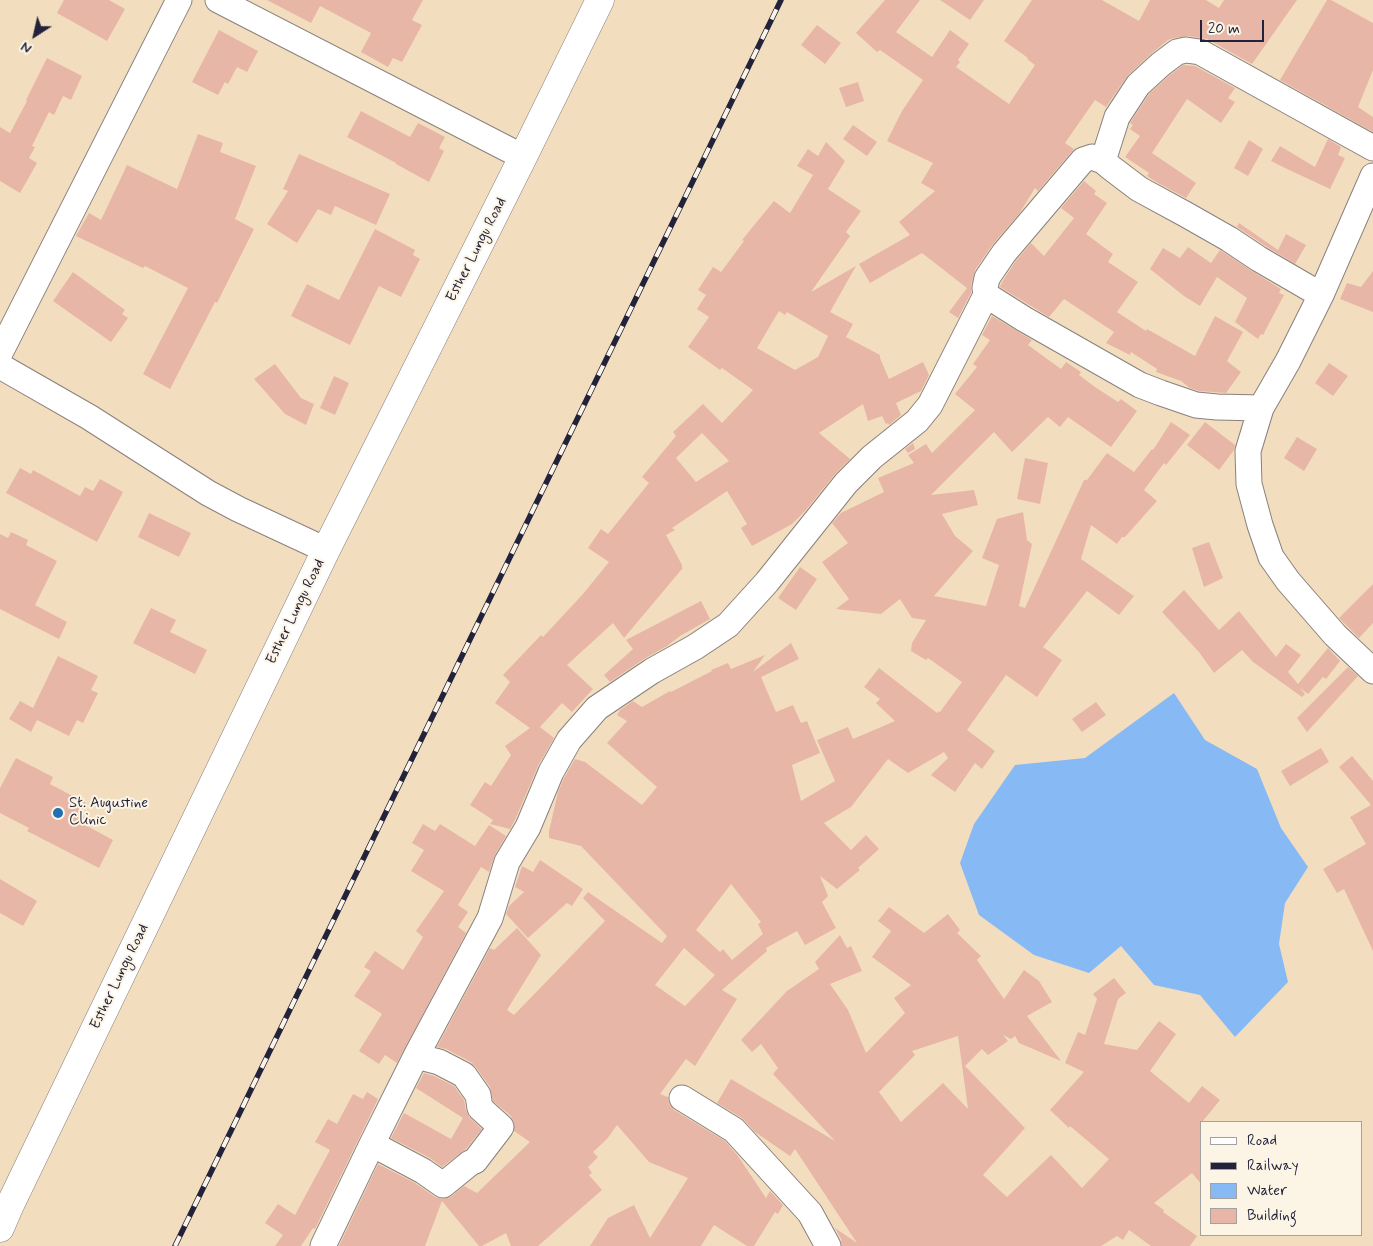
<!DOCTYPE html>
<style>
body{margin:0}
#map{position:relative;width:1373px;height:1246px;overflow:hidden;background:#f2debf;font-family:Mynerve,sans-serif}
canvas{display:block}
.legend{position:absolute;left:1200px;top:1121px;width:162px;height:115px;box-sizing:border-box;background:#fcf5e5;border:1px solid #a5a1a1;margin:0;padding:6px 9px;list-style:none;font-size:15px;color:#22223b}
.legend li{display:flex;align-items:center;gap:10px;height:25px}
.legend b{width:25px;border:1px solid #a5a1a1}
.north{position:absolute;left:10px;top:10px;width:50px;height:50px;-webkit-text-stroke:4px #fcf5e5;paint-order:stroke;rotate:215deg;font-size:14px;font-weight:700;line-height:20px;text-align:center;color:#22223b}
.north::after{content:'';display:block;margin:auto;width:18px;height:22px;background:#22223b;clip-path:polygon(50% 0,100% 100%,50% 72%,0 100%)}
.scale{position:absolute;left:1200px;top:20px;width:64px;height:22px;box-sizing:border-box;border:2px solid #22223b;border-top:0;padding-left:6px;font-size:15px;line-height:18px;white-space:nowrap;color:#22223b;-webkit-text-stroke:4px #fcf5e5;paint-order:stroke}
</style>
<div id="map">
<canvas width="1373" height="1246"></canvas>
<ul class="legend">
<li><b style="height:6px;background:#fff"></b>Road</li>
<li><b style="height:6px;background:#22223b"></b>Railway</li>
<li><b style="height:14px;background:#87b9f4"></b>Water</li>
<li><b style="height:14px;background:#e8b6a6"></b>Building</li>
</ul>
<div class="north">N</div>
<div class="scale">20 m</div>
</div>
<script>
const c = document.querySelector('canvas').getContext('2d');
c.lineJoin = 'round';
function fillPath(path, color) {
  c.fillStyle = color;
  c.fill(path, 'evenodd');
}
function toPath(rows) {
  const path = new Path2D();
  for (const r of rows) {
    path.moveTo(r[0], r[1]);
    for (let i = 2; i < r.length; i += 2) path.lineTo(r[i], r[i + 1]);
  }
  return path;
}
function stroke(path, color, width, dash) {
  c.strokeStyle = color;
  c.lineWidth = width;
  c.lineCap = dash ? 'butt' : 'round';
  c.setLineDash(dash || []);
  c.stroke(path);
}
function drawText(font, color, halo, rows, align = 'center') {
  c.font = font + ' Mynerve,sans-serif';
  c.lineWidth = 4;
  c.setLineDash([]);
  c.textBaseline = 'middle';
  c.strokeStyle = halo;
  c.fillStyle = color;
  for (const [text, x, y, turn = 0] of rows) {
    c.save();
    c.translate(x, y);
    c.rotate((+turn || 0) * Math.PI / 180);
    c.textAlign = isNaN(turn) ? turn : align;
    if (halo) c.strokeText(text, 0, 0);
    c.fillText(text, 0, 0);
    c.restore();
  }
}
fillPath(toPath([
 [1174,693,1205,740,1257,769,1281,828,1308,867,1285,903,1279,944,1288,982,1235,1037,1200,995,1154,985,1121,946,1089,973,1034,955,979,915,960,863,974,824,1015,765,1085,758]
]), '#87b9f4');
fillPath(toPath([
 [64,0,109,0,125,9,107,41,57,13],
 [267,0,423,0,412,20,422,25,402,62,393,58,388,67,361,52,371,33,320,6,311,23],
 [885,0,920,0,896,32,932,57,950,30,969,44,958,60,960,62,956,67,1009,104,1035,65,1027,59,1028,58,1004,41,1032,0,1102,0,1139,21,1150,0,1206,0,1219,8,1224,0,1297,0,1252,64,1207,39,1188,36,1174,38,1168,40,1152,53,1128,75,1106,107,1095,100,1065,143,1074,149,1038,191,1035,188,1019,214,993,244,975,270,971,285,971,293,958,318,949,312,967,288,922,253,870,283,859,264,910,235,899,222,935,191,921,183,933,163,887,141,902,111,923,80,880,50,877,52,856,33],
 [940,0,984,0,970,20],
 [1327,0,1331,0,1373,23,1373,70,1358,107,1373,117,1373,132,1280,80],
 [817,25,841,43,825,64,801,45],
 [219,30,258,51,247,72,237,67,228,84,225,82,218,95,192,82],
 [47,58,82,76,71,100,63,96,54,115,49,112,32,146,35,147,29,158,37,163,20,193,0,181,0,127,10,133,27,101,26,100],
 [1183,65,1195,66,1235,88,1228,98,1235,102,1221,123,1187,99,1152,153,1196,183,1186,198,1158,183,1147,176,1149,173,1125,157,1140,136,1130,129,1133,125,1130,123,1149,94,1170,75],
 [858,82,864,101,846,107,839,88],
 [361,111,410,137,418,123,445,137,439,148,444,151,429,182,396,164,396,163,347,137],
 [853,125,877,142,867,156,843,139],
 [198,134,223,143,220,152,256,166,235,219,254,229,217,303,215,302,170,389,143,374,188,288,145,266,143,268,76,236,89,213,101,220,127,165,177,189],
 [1328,139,1341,147,1338,155,1345,158,1330,189,1285,168,1271,161,1280,146,1315,167],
 [1249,140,1263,149,1248,176,1234,168],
 [826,142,845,161,828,189,861,211,846,232,850,236,811,292,856,266,830,312,853,324,846,337,880,355,880,358,889,379,923,362,929,375,921,391,896,403,901,415,889,425,888,423,886,424,882,416,868,421,863,404,819,433,850,459,835,474,806,510,792,524,752,546,741,528,747,524,727,491,672,528,675,530,666,535,682,565,682,569,624,638,613,623,567,665,593,689,572,712,562,703,540,727,554,738,538,766,515,820,510,829,490,824,493,820,470,805,485,782,491,786,511,755,505,746,530,728,495,703,510,682,503,675,541,635,543,637,583,594,609,562,588,548,601,529,608,534,649,483,642,477,676,436,673,432,703,404,722,423,753,390,722,368,720,370,688,347,709,317,697,309,706,295,698,290,713,267,721,272,744,241,742,240,774,201,790,213,813,175,797,166,808,149,818,156],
 [779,311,785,315,787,312,828,336,818,357,795,370,757,348],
 [702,433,729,461,696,482,676,458],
 [299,154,390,194,376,225,335,206,331,215,318,209,297,243,267,224,288,191,283,189],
 [1084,181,1096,191,1094,194,1107,203,1086,234,1113,254,1108,262,1138,282,1117,312,1146,331,1147,329,1195,356,1215,316,1243,332,1227,361,1241,372,1226,393,1199,391,1190,388,1181,381,1156,372,1157,369,1131,352,1130,355,1106,343,1114,332,1064,299,1049,317,1000,287,1001,284,1015,262,1031,243,1044,256,1074,218,1061,208],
 [1239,223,1278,250,1286,234,1306,245,1295,264,1267,247,1237,227],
 [375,229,415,250,413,255,420,259,401,297,379,286,350,345,291,316,307,284,339,300],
 [1188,247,1211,263,1220,250,1252,271,1281,289,1279,293,1284,295,1263,335,1261,334,1258,339,1235,322,1247,298,1217,277,1200,306,1184,296,1150,269,1163,248,1180,258],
 [1373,271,1373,312,1340,299,1347,283,1361,287],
 [73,272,125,310,122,314,128,318,111,342,53,301],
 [992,316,1032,340,1028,345,1061,369,1066,362,1081,372,1079,375,1095,387,1118,402,1121,399,1137,411,1111,447,1068,417,1060,427,1048,417,1012,452,994,432,931,495,974,490,978,505,942,514,955,536,973,551,934,596,986,606,999,565,982,558,997,519,1023,512,1027,540,1032,544,1019,606,1025,608,1084,480,1087,480,1107,453,1134,472,1152,449,1153,450,1171,422,1190,435,1166,465,1164,463,1144,490,1157,501,1125,537,1122,537,1117,544,1091,525,1081,559,1134,596,1119,615,1087,591,1043,647,1062,660,1037,697,1006,675,967,730,995,751,982,769,975,763,955,792,931,775,948,758,944,752,908,773,888,759,851,807,824,823,851,850,866,835,879,849,858,868,860,870,837,889,820,876,828,896,822,902,836,928,805,945,797,931,766,948,767,951,722,990,737,999,695,1066,686,1059,660,1094,668,1097,669,1104,674,1110,725,1141,738,1156,766,1198,770,1191,783,1205,778,1214,775,1212,754,1246,747,1246,714,1225,701,1246,590,1246,608,1218,634,1205,650,1238,688,1178,649,1162,617,1125,607,1139,593,1152,598,1157,588,1167,592,1173,589,1175,602,1190,538,1246,511,1246,506,1233,482,1246,479,1246,442,1201,425,1246,339,1246,378,1164,415,1183,435,1197,444,1199,452,1196,464,1186,477,1193,530,1142,514,1131,514,1122,511,1116,493,1101,490,1087,475,1066,471,1062,446,1049,437,1047,490,948,494,950,517,928,541,955,507,1010,514,1015,605,921,583,898,588,892,662,943,667,936,581,846,549,838,549,831,558,792,564,778,575,759,585,762,642,805,657,787,607,743,627,721,617,715,620,710,633,701,642,707,670,691,671,692,712,671,711,670,728,663,731,669,765,655,753,672,791,643,799,659,761,677,776,712,793,705,801,723,807,721,820,753,792,765,801,801,835,781,817,740,848,727,853,739,895,721,876,703,880,699,864,687,879,668,937,713,939,711,940,712,962,682,928,658,926,660,911,651,912,643,926,620,912,618,900,599,881,614,836,609,849,599,822,562,848,543,832,523,841,513,884,492,878,478,914,463,908,455,926,444,932,453,975,410,955,394,977,367,973,364,990,340,982,335],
 [731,884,761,922,758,924,763,934,732,960,723,949,720,952,696,930],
 [684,948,715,975,685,1006,655,985],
 [1329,363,1348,376,1333,396,1315,383],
 [275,364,301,398,314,404,306,425,285,414,254,379],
 [334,376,349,383,335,415,320,408],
 [1205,422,1235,445,1234,450,1219,470,1187,445],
 [1297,437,1317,449,1304,471,1284,458],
 [913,443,915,449,908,453,905,449],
 [1025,458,1048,463,1040,504,1017,499],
 [20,468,31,474,33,470,80,496,85,487,93,491,100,479,123,492,97,542,6,493],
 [149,513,191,533,179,557,138,537],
 [11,532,28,540,26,545,57,561,35,605,67,622,59,639,0,609,0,534,8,538],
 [1209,542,1223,578,1204,587,1192,548],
 [800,567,817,579,796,610,778,598],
 [1373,584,1373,623,1359,638,1339,618],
 [1184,590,1219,630,1239,611,1276,657,1286,644,1301,655,1288,672,1298,684,1328,648,1340,661,1326,679,1323,677,1308,694,1300,688,1305,694,1302,697,1253,662,1242,650,1214,673,1199,652,1162,612],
 [701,601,710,619,680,636,667,646,644,659,610,682,604,675,633,649,626,640],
 [151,608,176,620,170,632,207,650,195,674,133,643],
 [58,656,98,676,91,690,98,693,83,723,77,720,69,736,37,720,31,732,9,719,20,701,33,708],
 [1348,667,1358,676,1307,732,1297,718],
 [1096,702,1106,715,1082,732,1072,719],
 [1321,748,1329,762,1290,786,1281,771],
 [1352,756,1373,781,1373,951,1344,889,1337,893,1323,869,1366,844,1350,817,1371,805,1339,767],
 [16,758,53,777,50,784,86,803,80,814,90,820,87,826,113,840,99,868,27,831,29,828,0,813,0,788],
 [423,824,435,831,440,824,475,846,489,825,506,836,495,855,489,872,481,867,458,905,468,912,458,927,466,933,397,1063,385,1055,379,1064,359,1051,382,1014,354,996,371,971,364,967,375,951,403,970,423,937,416,931,444,891,411,871,424,850,412,843],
 [540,860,583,889,572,906,567,903,528,938,506,914,509,906,524,892,515,887,522,866,533,872],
 [0,879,37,901,23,926,0,913],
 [889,907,924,933,948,914,960,930,957,933,981,956,977,960,1004,999,1024,970,1039,981,1052,1002,1027,1016,1061,1061,1019,1043,1015,1036,1011,1039,1003,1035,1008,1041,988,1055,982,1049,965,1066,1025,1128,983,1175,1007,1197,1051,1155,1082,1188,1109,1159,1070,1126,1069,1128,1050,1110,1084,1072,1065,1063,1078,1032,1085,1035,1097,999,1093,994,1114,978,1126,993,1118,999,1104,1044,1137,1050,1159,1021,1176,1034,1150,1071,1189,1103,1202,1086,1220,1100,1202,1122,1202,1185,1192,1173,1154,1203,1164,1210,1163,1212,1197,1236,1190,1246,1151,1246,1129,1230,1123,1240,1117,1236,1101,1246,842,1246,841,1239,835,1228,857,1243,795,1149,790,1156,755,1132,742,1118,717,1103,731,1079,835,1141,773,1074,778,1068,761,1044,752,1052,741,1040,787,991,819,969,815,962,840,935,847,948,851,946,862,971,830,984,848,1010,866,1053,905,1013,894,998,911,985,872,957,891,931,878,921],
 [958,1036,968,1109,943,1083,901,1122,879,1092,915,1055,912,1051],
 [424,1073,434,1076,454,1086,464,1100,466,1110,470,1118,482,1129,466,1149,442,1167,430,1158,391,1138,404,1113,451,1139,463,1118,416,1088],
 [367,1092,378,1099,315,1229,313,1228,301,1246,275,1246,283,1235,265,1223,278,1204,295,1215,330,1150,315,1142,328,1119,337,1124,353,1094,363,1099]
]), '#e8b6a6');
const minor = toPath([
 [218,0,523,157],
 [1103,161,1092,157,1083,160,1004,253,987,278,985,288,986,295,1024,319,1140,385,1161,393,1196,405,1217,407,1261,408],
 [1373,176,1321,295,1288,361,1261,408,1248,451,1249,484,1260,525,1271,557,1288,581,1335,635,1373,671],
 [1321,295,1259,259,1229,239,1185,214,1139,189,1110,167,1103,161,1117,117,1138,85,1161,64,1177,52,1186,50,1200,52,1373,148],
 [0,353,179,0],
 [0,366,89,417,208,493,238,509,326,550],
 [682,1098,734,1130,810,1213,828,1246],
 [372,1144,423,1171,443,1185,470,1163,475,1161,501,1127,480,1108,478,1095,464,1075,439,1062,416,1056],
 [323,1246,372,1144,416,1056,490,918,507,862,528,827,551,772,569,740,597,708,652,671,695,647,728,625,767,582,846,483,872,457,917,421,930,405,986,295]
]);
const tertiary = toPath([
 [0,1228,9,1207,326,550,523,157,600,0]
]);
stroke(minor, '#8a807d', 27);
stroke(tertiary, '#8a807d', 29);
stroke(minor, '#fff', 25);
stroke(tertiary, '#fff', 28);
const rail = toPath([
 [175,1246,781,0]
]);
stroke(rail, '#22223b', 5.5);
stroke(rail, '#fcf5e5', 4, [11]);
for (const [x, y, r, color] of [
 [58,813,6,"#1f6fb2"]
]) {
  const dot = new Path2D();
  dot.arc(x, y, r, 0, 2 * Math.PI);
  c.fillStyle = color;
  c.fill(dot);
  stroke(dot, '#fcf5e5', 2);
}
drawText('15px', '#22223b', '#fcf5e5', [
 ["Esther Lungu Road",477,250,-63],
 ["Esther Lungu Road",296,612,-64],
 ["Esther Lungu Road",120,977,-64]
]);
drawText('15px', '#22223b', '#fcf5e5', [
 ["St. Augustine",69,804],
 ["Clinic",69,821]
], 'left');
</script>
